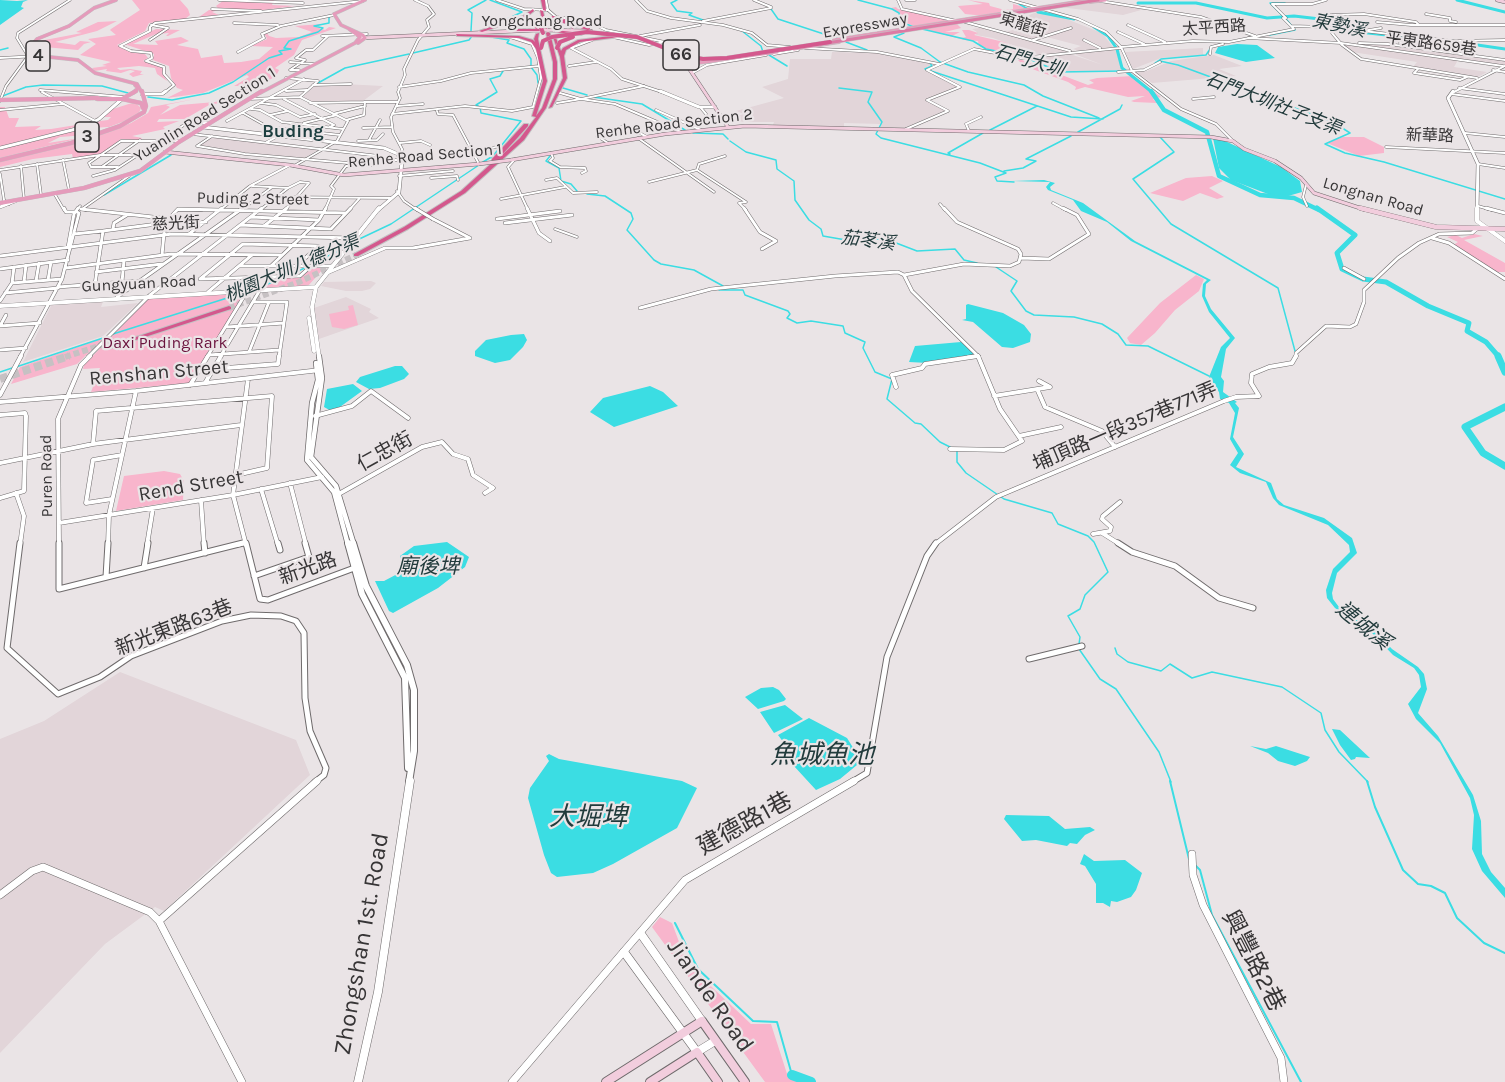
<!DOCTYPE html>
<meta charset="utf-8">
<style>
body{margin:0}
canvas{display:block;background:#eae4e6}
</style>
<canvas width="1505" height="1082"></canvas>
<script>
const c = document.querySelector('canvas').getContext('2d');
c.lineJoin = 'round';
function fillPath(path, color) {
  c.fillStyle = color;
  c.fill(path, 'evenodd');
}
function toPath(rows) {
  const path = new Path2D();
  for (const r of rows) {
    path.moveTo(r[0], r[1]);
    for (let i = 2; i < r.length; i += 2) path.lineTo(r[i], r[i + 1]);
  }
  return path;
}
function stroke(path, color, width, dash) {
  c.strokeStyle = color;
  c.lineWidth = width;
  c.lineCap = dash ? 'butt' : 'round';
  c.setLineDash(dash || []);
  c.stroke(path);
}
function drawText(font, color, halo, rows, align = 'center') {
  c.font = font + ' Karla,"Noto Sans TC",sans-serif';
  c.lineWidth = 4.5;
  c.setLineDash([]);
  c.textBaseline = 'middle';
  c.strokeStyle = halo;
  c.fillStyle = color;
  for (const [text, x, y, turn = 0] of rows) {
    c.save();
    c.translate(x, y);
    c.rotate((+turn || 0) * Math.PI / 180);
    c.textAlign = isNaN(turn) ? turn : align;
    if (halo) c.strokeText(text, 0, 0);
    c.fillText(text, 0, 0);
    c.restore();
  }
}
fillPath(toPath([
 [1099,1,1143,8,1145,9,1123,15,1060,7],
 [1037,12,1072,19,1069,20,1102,33,1113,47,1096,49,1117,50,1123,70,1070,72,1056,70,1027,58,1067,53,1103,65,1069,52,1079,51,1073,49,1081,46,1047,37,1073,28,1030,40,1006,32,1042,21,1024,17],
 [985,27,1009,35,1068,52,1040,55,993,38,976,35,977,32,972,29],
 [1342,44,1388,44,1505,61,1505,64,1500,66,1458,60,1454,67,1487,72,1476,78,1412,68,1417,62,1352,52],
 [1203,48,1203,55,1161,58,1133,69,1125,52],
 [832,52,875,53,932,64,924,70,958,87,925,100,946,110,904,128,881,128,881,124,844,123,844,127,773,125,774,122,744,122,727,119,744,114,736,111,784,98,762,87,788,79,790,59,831,59],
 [1214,55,1242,66,1219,69,1236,76,1152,83,1136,72,1147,71,1171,61],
 [343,84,383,86,363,101,309,101,303,97,315,85],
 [213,137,319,149,303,159,205,149,200,145],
 [371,281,376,283,370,289,362,291,346,291,321,286,324,282],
 [346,297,371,309,369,312,379,318,319,339,314,308],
 [104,299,101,307,138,303,103,336,23,362,52,304],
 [120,672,296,740,310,775,164,911,155,907,105,944,0,1053,0,739,44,721]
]), '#e2d5d9');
fillPath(toPath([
 [132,0,180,0,188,9,190,15,185,19,149,23,145,31,117,45,130,52,145,54,148,58,143,61,163,68,162,73,167,81,157,74,155,68,139,66,117,68,120,70,130,69,142,71,140,74,144,74,133,77,129,74,135,71,130,70,121,73,106,71,107,69,95,71,92,68,107,66,102,65,111,62,80,55,96,44,88,39,116,35,110,30,111,29,140,10],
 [224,0,274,0,272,5,295,6,263,10,221,9,212,12,219,15,199,17,209,10,216,10,218,8,216,6],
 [968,0,989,3,990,6,1005,10,1013,9,1013,4,1027,8,985,16,965,14,958,6,983,4],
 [896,7,898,9,950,20,916,27,902,21,900,13,891,8],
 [117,21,97,31,55,42,75,45,80,41,91,42,84,44,78,50,33,46,34,42,82,33,76,32,98,22],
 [322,24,316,27,325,30,329,27,336,28,302,40,294,55,275,68,279,70,276,76,235,100,209,105,185,119,159,119,157,122,179,121,163,127,165,129,132,136,142,138,140,140,121,139,100,155,73,158,72,154,33,159,0,167,0,160,83,141,131,123,148,113,151,107,195,99,166,105,170,107,160,115,180,105,215,102,242,93,243,91,239,89,243,86,234,86,249,77,247,75,203,93,167,98,183,90,177,88,171,78,169,66,153,60,154,54,124,44,156,29,180,30,168,36,166,36,169,33,156,34,133,44,158,45,155,41,181,37,189,41,177,45,198,49,201,58,222,55,224,63,241,62,259,59,273,47,251,46,267,39,264,33,270,31,267,33,269,36,276,38,299,37,312,32,295,26],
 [957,24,961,28,945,32,960,32,952,36,961,38,966,37,962,30,969,30,978,33,974,35,1004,42,1035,55,1023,56,993,51,979,46,978,41,964,40,924,29],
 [1022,60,1088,85,1094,83,1089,80,1097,78,1133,76,1161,97,1153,99,1157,103,1134,102,1131,101,1145,96,1128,97,1085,87,1075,90,1076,87,1068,82,1024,66,1018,60],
 [135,102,141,108,139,113,128,120,109,127,89,128,100,121,108,120,111,117,104,117,113,109],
 [0,107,5,107,9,118,19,118,15,127,41,126,35,130,51,129,89,123,0,147],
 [82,130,97,131,86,135,60,137,48,143,80,138,0,158,0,150,50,136],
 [1343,137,1364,137,1384,147,1384,153,1359,156,1327,143],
 [1212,176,1223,181,1209,188,1224,197,1217,199,1200,193,1183,201,1150,193,1186,178],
 [1474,234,1483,236,1464,240,1505,263,1505,272,1492,272,1452,246,1458,242,1447,237,1456,235,1462,238],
 [312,268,324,268,308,286,261,288,283,278,302,277],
 [1196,275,1204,279,1199,291,1175,310,1155,333,1141,345,1130,343,1127,338,1160,303],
 [246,292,190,383,91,392,100,368,83,369,84,365,151,296],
 [353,305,358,325,344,329,332,327,329,314,349,310,348,306],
 [104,338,77,364,11,384,20,367],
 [164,471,180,474,184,481,183,500,116,511,124,476],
 [660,917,672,923,685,958,695,971,751,1024,771,1024,788,1077,800,1082,765,1082,652,927]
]), '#f8b5cc');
fillPath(toPath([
 [0,0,17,1,28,0,23,2,21,7,24,8,0,25],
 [1237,44,1257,45,1275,58,1246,62,1215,53,1218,47],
 [1213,138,1225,141,1281,167,1300,181,1302,192,1288,196,1268,194,1231,180,1219,168],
 [1044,180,1055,183,1050,187,1051,190,1083,203,1135,241,1211,280,1206,284,1205,296,1211,309,1235,338,1226,349,1221,377,1224,381,1223,392,1237,402,1235,403,1239,408,1233,437,1244,454,1236,467,1271,483,1277,499,1284,505,1324,518,1352,538,1357,553,1337,573,1332,593,1333,599,1342,611,1376,632,1392,649,1418,667,1424,674,1427,689,1418,713,1438,736,1473,795,1481,821,1482,854,1491,872,1505,888,1505,898,1482,871,1472,849,1474,815,1470,798,1440,743,1416,719,1408,704,1421,687,1419,675,1414,668,1393,655,1370,631,1335,608,1327,598,1326,590,1333,569,1350,552,1349,545,1328,525,1279,505,1273,498,1266,482,1240,473,1230,465,1238,453,1230,439,1235,413,1229,403,1220,399,1219,392,1211,383,1209,377,1221,347,1230,338,1209,312,1202,296,1203,284,1207,280,1131,241,1107,222,1081,211,1073,200,1048,190,1046,187,1050,182,1012,181],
 [968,304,1003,313,1024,325,1031,334,1030,342,1013,348,1002,347,973,322,962,320,966,319,966,305],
 [511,335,524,334,527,340,523,347,510,360,495,363,475,356,475,351,486,340],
 [961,342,976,355,928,363,909,362,915,346],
 [395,366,402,366,409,374,404,379,380,388,369,389,356,382,360,377],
 [353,384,362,391,333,412,324,407,327,389],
 [650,386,663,392,678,406,614,427,590,412,603,398],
 [447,542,469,557,465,567,438,588,393,613,389,611,375,581,384,581,403,571,400,556,414,546],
 [773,687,779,690,786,699,784,701,758,709,745,697,761,688],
 [785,705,803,719,774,733,760,712],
 [809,718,847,738,857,754,857,765,840,779,816,790,793,765,790,751,778,735],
 [1332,729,1340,730,1370,758,1356,757,1355,759,1351,760,1340,745],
 [1250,746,1266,749,1276,746,1310,757,1307,761,1295,766,1278,761,1268,753],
 [549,754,559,759,682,781,697,788,677,828,613,864,593,873,557,877,551,873,544,855,528,798,530,788,549,761,546,756],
 [1006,815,1049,816,1065,829,1090,827,1095,830,1085,835,1077,844,1070,843,1067,846,1036,840,1022,841,1004,819],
 [1084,854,1094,861,1125,860,1142,873,1136,890,1131,897,1117,902,1111,901,1110,907,1103,903,1096,903,1096,884,1085,866,1080,864]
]), '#3bdde3');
stroke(toPath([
 [677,0,671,3,677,11,692,13,689,15,703,20],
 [858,0,892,9,899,13,901,22,914,27],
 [1019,4,1028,9],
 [771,9,778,19,836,38],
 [1284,17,1270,3,1285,3],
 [486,29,522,12,490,0],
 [922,29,973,41,986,49,1022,56,1060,72,1122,71],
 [471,31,472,13,468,10,486,0],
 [742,31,761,46,763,52],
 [904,33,894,37,921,48,940,62,968,72,1024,85,1043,96,1099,118],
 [1270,35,1295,30,1287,20],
 [485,36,509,40,507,43,524,49,531,59,531,67,537,75,538,83],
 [846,42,867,50],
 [0,50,8,48],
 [413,53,469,40,472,36],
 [769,55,787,66],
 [1160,61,1178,65,1333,122,1350,133,1325,144,1345,153,1384,162,1505,199],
 [930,63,932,66,925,69,1071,117,1103,119],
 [1155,63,1161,59,1206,55,1212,46],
 [318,83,345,68,409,54],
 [563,88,587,95],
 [839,88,872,92,868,102,882,122,876,134,881,138,980,163,1006,173,995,177,997,181,1014,182],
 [0,97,26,87,43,85,102,86,128,93],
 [148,97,172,100,209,93,233,82,269,58,282,54,279,51,291,49,284,48,289,41,318,32,323,28,314,26,329,23,329,16],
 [593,97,642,104,672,122],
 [673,123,685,130],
 [990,130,1037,106],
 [1078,132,1120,109,1122,105],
 [693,133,723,134,728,139],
 [1160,137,1174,152,1133,179,1171,224,1278,288,1295,351],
 [730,141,746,152,776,160,777,169,794,181,795,200,809,220,821,229,823,236,846,240,870,238,891,241,917,251,955,249,964,260,977,263],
 [950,154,948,153,983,133],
 [550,156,546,161,559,168,561,181,571,184,577,191],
 [483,162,493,156,521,121,481,113,480,107,476,105,497,92,490,79,500,76,503,71],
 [1004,171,1023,168,1036,161,1026,159,1071,136],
 [587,194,605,196,631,213,633,219,627,230,654,260,661,264,694,270,723,286],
 [104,195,171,155],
 [353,242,391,224,479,165],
 [311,265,344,248],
 [996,267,1017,281,1011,291,1026,311,1034,315,1074,317,1102,324,1118,334,1126,345,1148,346,1209,376],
 [289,275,307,267],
 [256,289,282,278],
 [721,289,719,290,743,290,745,295,788,311,790,314,787,318,797,323,811,321,843,326,845,333,865,342,863,348,875,372,892,379,887,399,915,423,921,424,940,442,950,447],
 [113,334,243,293],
 [16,367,106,337],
 [0,372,12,368],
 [957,450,957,462,966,473,1004,499,1052,513,1058,524,1088,536,1094,542,1108,572,1085,595,1080,609,1068,616,1080,637,1079,644],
 [1115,648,1117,654,1128,662,1161,671,1170,664,1192,678,1212,672,1282,687,1321,713,1325,730,1339,752,1368,782],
 [1079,649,1100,679,1116,689,1159,752,1171,782]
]), '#3bdde3', 1.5);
stroke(toPath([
 [1170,781,1189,859],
 [1367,781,1375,807,1403,870,1418,884,1431,886,1445,893,1457,918,1484,943,1505,953],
 [1196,866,1200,870,1212,915,1301,1082],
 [675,923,698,969,753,1021,777,1022,792,1075]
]), '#3bdde3', 2);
stroke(toPath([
 [1457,0,1505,12],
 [1138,3,1196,3,1267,18,1294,16,1320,19,1350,31,1414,38],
 [1038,12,1074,19],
 [1094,27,1108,36,1117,49,1122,68,1153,93],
 [1450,41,1505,49]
]), '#3bdde3', 3);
stroke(toPath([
 [1151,91,1164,110,1207,132,1219,176,1260,195,1294,198,1319,210]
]), '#3bdde3', 4.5);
stroke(toPath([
 [1317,208,1355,235,1337,253,1342,269,1363,279,1386,282,1428,306,1469,323,1467,331,1486,342,1499,357]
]), '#3bdde3', 5);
stroke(toPath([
 [1498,356,1505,372],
 [1505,407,1465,427,1483,453,1505,466]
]), '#3bdde3', 7);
stroke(toPath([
 [792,1075,811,1082]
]), '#3bdde3', 10);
stroke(toPath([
 [229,308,299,282,356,255],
 [65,357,114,341]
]), '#c6c1c3', 6, [6, 3]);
stroke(toPath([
 [0,379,69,356]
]), '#c6c1c3', 8, [8, 4]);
const pedestrian = toPath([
 [555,229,577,237]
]);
const minorFar4 = toPath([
 [219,0,303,3],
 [546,0,548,10],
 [636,0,647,11,671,18,723,25,752,33,767,45,790,47],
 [754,0,771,7],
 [898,0,902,9,957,21],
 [906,0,915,0],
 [1010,0,1078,19,1106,32,1121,47,1132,71,1181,109,1216,124,1233,141],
 [1100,1,1201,17,1255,36],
 [212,9,261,11],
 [1426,14,1450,18,1450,21,1456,22],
 [1286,18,1272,4,1312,4,1326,0],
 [1350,20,1318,19,1330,15,1364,14,1416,22,1419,25],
 [703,21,771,8],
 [965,22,1070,51],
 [1377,22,1411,25,1505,25],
 [234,23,278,25],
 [1128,25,1165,42],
 [1291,26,1327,27,1342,45,1361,59,1477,78],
 [1327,27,1453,41],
 [1363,31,1381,28],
 [1118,32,1144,44],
 [322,36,367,34],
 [640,36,700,25],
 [1248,38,1341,43,1503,66],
 [150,40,168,28,151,25],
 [1033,40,1071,28],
 [1084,40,1100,48],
 [1451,41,1505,40],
 [1359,43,1388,44,1505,60],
 [1400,43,1430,41],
 [1121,47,1193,41,1229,42,1294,29,1283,18],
 [805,48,877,52,939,64],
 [238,52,264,38,262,34,281,26,334,15],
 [774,54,798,50],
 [1210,54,1211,47,1223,44],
 [28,56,17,38,18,33,70,0],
 [36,56,42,54,42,49],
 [0,58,38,56],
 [296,58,306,50,313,50,328,36],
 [296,58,305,60,290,70,299,70],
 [290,62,314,64],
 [569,66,596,62],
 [1418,69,1414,73,1460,80,1467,77],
 [1493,70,1505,72],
 [1118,72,1144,70,1160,62],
 [692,73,707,65,766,55],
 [286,78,318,81,300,97],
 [313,85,351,84],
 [399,87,441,81,471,73,539,66],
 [1459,88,1505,94],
 [40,90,125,97],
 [286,91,307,90],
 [42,92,95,121],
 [560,93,581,99,644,86],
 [1451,94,1505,101],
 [249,99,300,97,348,121,337,141,294,166],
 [284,99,334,125,330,127],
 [1193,99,1214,97],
 [0,101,6,86,28,56],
 [364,102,398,102],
 [261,103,276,105,300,117,315,114],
 [310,103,365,102,364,115,346,120],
 [557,103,581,99,615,104,681,132],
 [397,106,423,104],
 [701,108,706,114],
 [251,109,260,110,282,122,343,129],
 [0,110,63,104],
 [656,110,701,130],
 [437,111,438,114,453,115,479,164],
 [243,113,268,127,340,135],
 [333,114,365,106],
 [392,114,465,106,512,111,533,107,541,78,538,58,532,44,510,37],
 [270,115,288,111],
 [227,121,304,79],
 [304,123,337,115],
 [627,126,647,137],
 [363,128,392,127],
 [906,129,948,111,927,100,960,87,927,70,974,49,1021,58,1120,48],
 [969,131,966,124,981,117],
 [1465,133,1505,137],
 [192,134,379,156,374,165,346,166,331,186,334,189,325,210],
 [212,136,197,146,245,154,348,163],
 [638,138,714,192],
 [369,140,380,120],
 [358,141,377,140,383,134],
 [267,142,291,129],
 [400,143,421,141,430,145],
 [608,143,597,136,598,133,622,127],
 [1386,147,1505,153],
 [473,150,498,147],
 [551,153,553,158,550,161,560,167,585,168,586,171,582,173],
 [398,156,402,155,402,149,393,132,391,117,400,98,398,92,405,75,404,69,418,40,429,27,427,20,434,14,428,6,415,0],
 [515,159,508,167,528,210],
 [63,160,69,190],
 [349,160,402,160],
 [37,164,41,195],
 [1478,164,1505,168],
 [21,166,24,199],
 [103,166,140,140],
 [118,167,91,167,89,163,121,141,180,141],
 [0,170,100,155,135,155],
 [697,170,746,202,739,203,746,210],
 [0,174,4,200,9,204],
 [93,176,115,170,187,123,210,123],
 [399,176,453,171],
 [431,178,457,176,458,180],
 [546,180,557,178,573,193,597,192],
 [649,182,697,170,699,164,725,156],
 [1306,185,1303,197,1307,206],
 [252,186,288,188],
 [397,191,404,201,417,210],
 [54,193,64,210],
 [278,197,392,198],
 [501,199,565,187],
 [1053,203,1066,210],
 [940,204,945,210],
 [1478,206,1492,210],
 [81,209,86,210],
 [82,209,129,176],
 [77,210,80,206],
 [177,210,202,210],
 [220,210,250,186,290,165],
 [241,210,271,188],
 [260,210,288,188,300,182,309,183,285,210],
 [349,210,359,199]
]);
const minorFar3 = toPath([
 [64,208,66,212,77,212],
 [415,208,418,210],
 [527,208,539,233,550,241],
 [744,208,760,232,776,241,762,249],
 [1486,208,1505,213],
 [81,209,171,219],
 [251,217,319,220],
 [433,219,470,238],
 [497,219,560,211],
 [165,223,178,209,346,213],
 [505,223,572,215],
 [240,225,331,229,351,208],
 [264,226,287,208],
 [113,229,114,223,127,215],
 [74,234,103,231],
 [189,234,222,208],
 [1432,238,1449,243,1505,279],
 [68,247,74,214,78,208],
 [162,255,165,223],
 [0,256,172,234,355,238],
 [1021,258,1049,259,1089,234,1077,215,1063,208],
 [240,266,332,266],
 [271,266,319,220,326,208],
 [297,266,318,246],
 [66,268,171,254,282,255],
 [1344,268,1364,279],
 [0,269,68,260],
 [96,272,162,264],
 [327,273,385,248,413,248,470,238],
 [904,275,912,291,979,357],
 [200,279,243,244,318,246],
 [200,279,300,276,311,266],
 [48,280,51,262],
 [36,281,39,263],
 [24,282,26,265],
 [122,282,124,260],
 [12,283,62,279],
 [95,284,103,231,165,223,206,222],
 [58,287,136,281],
 [208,292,252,255],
 [5,293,58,288],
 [117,297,243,208],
 [0,301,12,283,14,267],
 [253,302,287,302,279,357],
 [640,308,711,289,835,276,898,272,904,275,964,264,1010,266,1019,262,1021,254,1018,249,957,222,944,208],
 [0,326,40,323],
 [0,326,6,315],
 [227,327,284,323],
 [0,350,26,348],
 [249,352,269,302],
 [209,355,279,350],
 [20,357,62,279,79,213,77,212],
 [88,357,150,295,262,208],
 [207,357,248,290],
 [220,357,260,290],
 [968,357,978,356],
 [1296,357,1296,353,1326,326,1350,327,1356,324,1364,302,1364,290,1398,258,1419,243,1439,234,1472,233,1478,228]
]);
const minorFar2 = toPath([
 [213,369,278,364,279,356],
 [205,383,221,356],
 [190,385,208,356],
 [896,387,892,375,922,368,925,364,978,356],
 [1038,391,1045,407,1102,431,1115,447],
 [0,395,21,356],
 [994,396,1050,387,1039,381],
 [1259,396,1251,383,1252,374,1269,367,1292,363,1296,356],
 [0,402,136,391,320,370],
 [0,415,25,413,26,416,24,491,0,498],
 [315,416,352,406,371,391,408,418],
 [1019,436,1061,427],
 [93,444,96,411,272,396,267,468,236,475],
 [950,449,1004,450,1022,441,1000,409,978,356],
 [0,463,93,444,241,425],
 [290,483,306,545],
 [261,489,278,545],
 [16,493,24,516,20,545],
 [337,495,422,447,442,442,453,454,468,459,473,475,493,488,485,493],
 [112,499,86,503,93,460,122,455],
 [201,500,204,545],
 [59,523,233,495,322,477],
 [1102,533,1121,545],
 [1093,534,1110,531,1111,527,1102,519,1103,516,1120,502],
 [59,545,58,419,81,365,90,356],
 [108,545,109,515,136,391],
 [147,545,153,508],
 [237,545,244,543],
 [246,545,233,495,248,379],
 [934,545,996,497,1224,401,1236,397,1259,396]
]);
const minorFar1 = toPath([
 [20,543,7,648,58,694,100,677,131,656,222,621,251,615,281,616,296,621,304,633,305,698,310,731,326,768,324,775,315,782],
 [59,543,59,589,243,543],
 [204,543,205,553],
 [246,543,260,599,268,600,357,567],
 [278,543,280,550],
 [1118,543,1132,552,1175,566,1219,598,1253,608],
 [144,568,148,543],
 [254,576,309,557,305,543],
 [106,577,108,543],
 [1029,659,1082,646],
 [852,782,867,773,887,657,927,556,936,543]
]);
const minor = toPath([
 [1192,854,1193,875,1203,905,1281,1058,1284,1082],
 [0,895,32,871,43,867,150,912,159,921,242,1082],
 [159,921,317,781],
 [512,1082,685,880,854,781]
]);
const tertiaryFar5 = toPath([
 [497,0,524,9,548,10,556,17,587,21,606,30,665,42,649,45,613,37],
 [592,40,571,48,611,69,622,79,665,93],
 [164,93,174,85,164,74,164,67,146,61,152,58,151,53,131,51,120,46,150,31,150,27,155,23,363,1],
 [1452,93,1505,66]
]);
const tertiaryFar4 = toPath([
 [660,91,699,107,715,107],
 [1453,91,1448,98,1478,164,1477,210],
 [142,94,162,94,166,91],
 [203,127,384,148,398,154,402,161,399,192,378,210],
 [0,148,84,127,99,119,122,99],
 [0,207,15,201]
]);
const tertiaryFar3 = toPath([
 [1477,208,1477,221,1505,241],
 [0,306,316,287],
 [309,318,314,351],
 [319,357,312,307,316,287,379,208]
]);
const tertiaryFar2 = toPath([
 [319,356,322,378,311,457,336,486,354,545],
 [316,363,318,380,312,403,307,460,334,492,348,545]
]);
const tertiaryFar1 = toPath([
 [348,543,362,594,405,678,408,768],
 [353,543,366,586,407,665,414,690,414,751,409,782]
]);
const tertiary = toPath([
 [641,934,702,1021],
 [624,952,697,1052,715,1041],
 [358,1082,378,992,410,781]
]);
const secondaryFar2 = toPath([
 [1497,0,1505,2],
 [639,37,678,52,728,127],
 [360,38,539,30,591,31],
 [165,152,290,165,344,175,479,164],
 [511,160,665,134,745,126,1211,137,1233,141,1244,149,1275,161,1301,178,1314,193,1366,210]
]);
const secondaryFar1 = toPath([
 [1360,208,1436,227,1505,229]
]);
const secondary = toPath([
 [606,1082,702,1021,745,1082],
 [650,1082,697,1052,718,1082]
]);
const primaryFar1 = toPath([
 [116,0,94,8,69,26,37,39,30,47,40,56,78,60,95,73,137,84,142,93],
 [1090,2,1105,0],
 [834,40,1089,0],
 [358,43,365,38,363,35,341,25,334,14,365,0],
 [794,49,839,42],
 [683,65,777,52],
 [133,93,138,88,135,85],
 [260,93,355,43,360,37,349,29]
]);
const primary = toPath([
 [97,99,125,99],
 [122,99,136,91],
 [122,99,141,103,143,108],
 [0,160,71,143,120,126,144,112,146,106,142,91],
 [0,203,84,188,140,171,179,142,262,91]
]);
const motorway = toPath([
 [541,0,545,0,546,11,543,10,541,0],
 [533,9,534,11,525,18,507,24,527,21,533,22,538,28,536,29,540,29,540,31,513,31,503,25,482,32,479,31,523,16,533,9],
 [527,23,532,24,536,29,514,29,508,26,527,23],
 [540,10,543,11,547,29,544,28,540,10],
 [561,19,582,22,584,23,572,29,571,27,578,24,562,21,551,27,548,26,561,19],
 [555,30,581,33,583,34,581,35,554,32,555,30],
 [548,32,550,33,557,62,557,79,546,108,524,140,465,193,408,229,358,256,354,256,354,254,404,227,461,191,494,161,492,161,492,159,524,124,528,124,528,126,500,157,520,138,536,117,532,116,543,81,536,49,531,42,519,38,457,36,456,34,519,36,533,40,535,42,534,39,536,34,539,33,538,39,547,81,536,116,542,108,553,79,553,62,546,33,548,32],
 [619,35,620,37,580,42,566,50,564,56,567,78,552,107,549,108,563,78,560,57,553,37,556,38,561,51,563,48,578,40,619,35],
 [229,306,231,307,231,309,108,349,104,349,103,348,229,306]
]);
stroke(pedestrian, '#6f6b6c', 3);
stroke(minorFar4, '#6f6b6c', 3);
stroke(minorFar3, '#6f6b6c', 4);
stroke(minorFar2, '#6f6b6c', 5);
stroke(minorFar1, '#6f6b6c', 7);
stroke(minor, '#6f6b6c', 8);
stroke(tertiaryFar5, '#6f6b6c', 3);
stroke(tertiaryFar4, '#6f6b6c', 4);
stroke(tertiaryFar3, '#6f6b6c', 4.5);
stroke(tertiaryFar2, '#6f6b6c', 6);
stroke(tertiaryFar1, '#6f6b6c', 8);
stroke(tertiary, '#6f6b6c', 9);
stroke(secondaryFar2, '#6f6b6c', 4);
stroke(secondaryFar1, '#6f6b6c', 5);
stroke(secondary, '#6f6b6c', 10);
stroke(primaryFar1, '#c3c2c3', 4);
stroke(primary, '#c3c2c3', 4.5);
stroke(motorway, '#c3c2c3', 2);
stroke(pedestrian, '#fff', 2);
stroke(minorFar4, '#fff', 2);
stroke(minorFar3, '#fff', 3);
stroke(minorFar2, '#fff', 4);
stroke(minorFar1, '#fff', 5);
stroke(minor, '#fff', 7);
stroke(tertiaryFar5, '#fff', 2);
stroke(tertiaryFar4, '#fff', 3);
stroke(tertiaryFar3, '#fff', 4);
stroke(tertiaryFar2, '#fff', 4.5);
stroke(tertiaryFar1, '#fff', 6);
stroke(tertiary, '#fff', 8);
stroke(secondaryFar2, '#f2cddd', 3);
stroke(secondaryFar1, '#f2cddd', 4.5);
stroke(secondary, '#f2cddd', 8);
stroke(primaryFar1, '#e59bbb', 3);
stroke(primary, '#e59bbb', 4);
fillPath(motorway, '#d4588d');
const minorBridge = toPath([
 [418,210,433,219]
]);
const secondaryBridge = toPath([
 [479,164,511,160]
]);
const primaryBridge = toPath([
 [0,100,98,98]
]);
const trunkBridge = toPath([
 [821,44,1098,0]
]);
const motorwayBridge = toPath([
 [553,18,588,28],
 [541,28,543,33],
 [541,48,543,41,552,37,587,32,637,37,685,56,703,59,727,58,830,42],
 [557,48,560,42,573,37]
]);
stroke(minorBridge, '#6f6b6c', 4, []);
stroke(secondaryBridge, '#6f6b6c', 4, []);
stroke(primaryBridge, '#c3c2c3', 4.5, []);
stroke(trunkBridge, '#c3c2c3', 4, []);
stroke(motorwayBridge, '#c3c2c3', 4.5, []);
stroke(minorBridge, '#fff', 3);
stroke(secondaryBridge, '#f2cddd', 3);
stroke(primaryBridge, '#e59bbb', 4);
stroke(trunkBridge, '#dc7aa4', 3);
stroke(motorwayBridge, '#d4588d', 4);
drawText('16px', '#373536', '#eae4e6', [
 ["Yongchang Road",542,21],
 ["東龍街",1023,25,17],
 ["Expressway",865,26,-10],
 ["太平西路",1214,28,-4],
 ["平東路659巷",1431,44,8],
 ["Yuanlin Road Section 1",205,115,-32],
 ["Renhe Road Section 2",674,124,-7],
 ["新華路",1430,136,2],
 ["Renhe Road Section 1",425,156,-5],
 ["Longnan Road",1373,197,16],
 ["Puding 2 Street",253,199,1],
 ["慈光街",176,224,-3],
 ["Gungyuan Road",139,284,-3],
 ["Puren Road",47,476,-91]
]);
drawText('16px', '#6a123d', '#eae4e6', [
 ["Daxi Puding Rark",165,343]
]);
drawText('italic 18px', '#223b3c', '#eae4e6', [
 ["東勢溪",1339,26,12],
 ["石門大圳",1029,61,16],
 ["石門大圳社子支渠",1273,104,21],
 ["茄苳溪",868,241,7],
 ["桃園大圳八德分渠",292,269,-23]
]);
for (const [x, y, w] of [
 [681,55,36],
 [38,56,24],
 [87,137,24]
]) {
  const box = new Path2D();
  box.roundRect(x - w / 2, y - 15, w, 30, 4.5);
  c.fillStyle = '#eae4e6';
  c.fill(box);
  stroke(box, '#373536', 1.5);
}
drawText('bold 18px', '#373536', null, [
 ["66",681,55],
 ["4",38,56],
 ["3",87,137]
]);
drawText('bold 18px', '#1c3e3f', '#eae4e6', [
 ["Buding",293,132]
]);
drawText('20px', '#373536', '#eae4e6', [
 ["Renshan Street",159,373,-5],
 ["埔頂路一段357巷771弄",1125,427,-23],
 ["仁忠街",385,452,-29],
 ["Rend Street",191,486,-10],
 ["新光路",308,569,-20],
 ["新光東路63巷",174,628,-21]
]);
drawText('italic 21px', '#223b3c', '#eae4e6', [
 ["廟後埤",428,567],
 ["連城溪",1363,626,39]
]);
drawText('24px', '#373536', '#eae4e6', [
 ["建德路1巷",745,824,-29],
 ["Zhongshan 1st. Road",362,944,-80],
 ["興豐路2巷",1253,961,63],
 ["Jiande Road",710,996,55]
]);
drawText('italic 26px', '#223b3c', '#eae4e6', [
 ["魚城魚池",822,756],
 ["大堀埤",588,818]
]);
</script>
